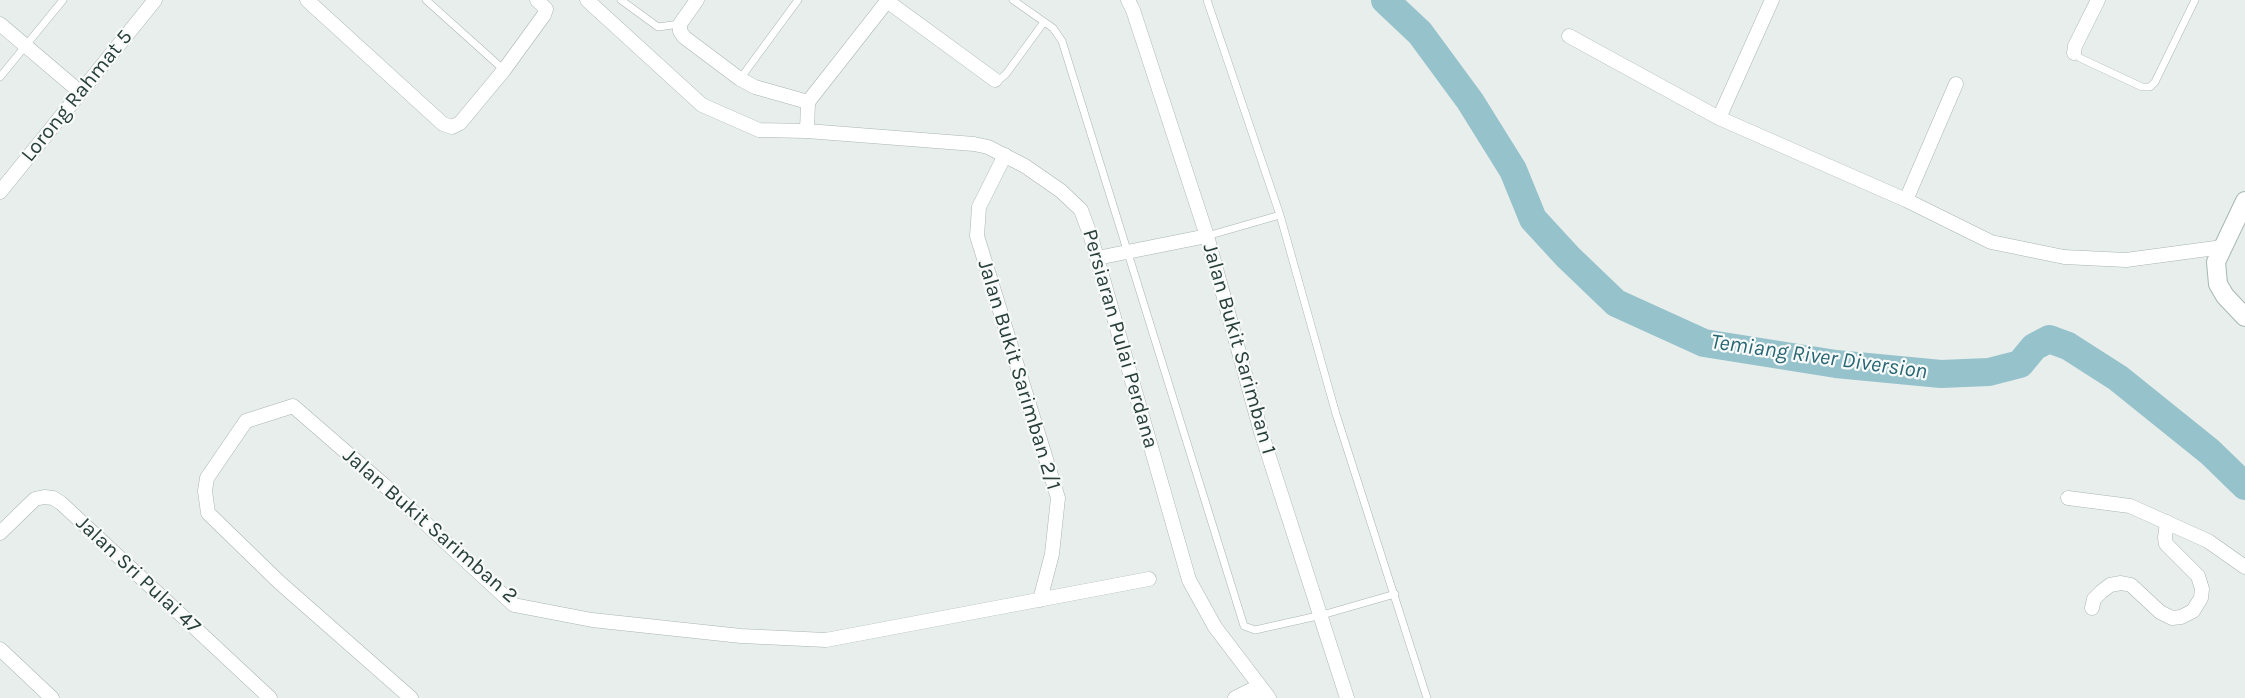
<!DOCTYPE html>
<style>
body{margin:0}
canvas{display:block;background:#e7eeeb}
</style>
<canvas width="2245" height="698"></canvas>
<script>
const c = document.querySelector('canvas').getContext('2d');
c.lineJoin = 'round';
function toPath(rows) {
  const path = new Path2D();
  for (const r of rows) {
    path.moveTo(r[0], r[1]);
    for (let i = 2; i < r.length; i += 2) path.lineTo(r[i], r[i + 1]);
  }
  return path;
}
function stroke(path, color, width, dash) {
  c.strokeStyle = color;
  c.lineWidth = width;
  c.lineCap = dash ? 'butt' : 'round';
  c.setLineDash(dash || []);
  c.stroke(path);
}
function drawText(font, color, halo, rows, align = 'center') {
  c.font = font + ' Karla,sans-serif';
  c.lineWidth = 4.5;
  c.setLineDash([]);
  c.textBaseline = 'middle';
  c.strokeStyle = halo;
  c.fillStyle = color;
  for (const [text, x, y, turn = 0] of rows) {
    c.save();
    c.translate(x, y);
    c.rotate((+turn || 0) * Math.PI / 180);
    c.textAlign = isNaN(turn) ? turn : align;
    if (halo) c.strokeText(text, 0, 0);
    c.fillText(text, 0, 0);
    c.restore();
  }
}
stroke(toPath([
 [1385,0,1420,33,1470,101,1513,170,1533,219,1568,257,1616,303,1704,343,1836,364,1941,374,1989,372,2020,364,2034,347,2049,339,2068,346,2118,378,2210,452,2245,486]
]), '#96c2cc', 28);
const lane = toPath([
 [426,0,504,70],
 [621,0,658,27,680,24],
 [1013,0,1053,28,1062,41,1244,626,1255,630,1322,615,1395,594],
 [1207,0,1280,215,1336,414,1427,698],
 [2074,53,2080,58,2142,87,2150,87,2155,82,2195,0],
 [0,77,63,0],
 [740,79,798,0],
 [995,80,1000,79,1006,74,1044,22],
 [1207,236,1280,215]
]);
const street = toPath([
 [307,0,443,124,452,127,460,123,504,70,544,15,546,9,537,0],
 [587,0,702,105,759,130,807,131,974,144,988,147,1025,166,1061,191,1081,210,1091,237,1189,580,1215,627,1269,698],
 [697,0,680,24,680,31,684,37,740,79,755,87,808,102],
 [1128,0,1133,10,1207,236,1261,432,1347,698],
 [887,1,995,80],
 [0,24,80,92],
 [1569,36,1719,118,1906,200,1991,242,2064,257,2126,260,2223,247],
 [2074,53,2075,46,2098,0],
 [1719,118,1772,0],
 [807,131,808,102,888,0],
 [1005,155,979,207,977,236,1058,498,1052,554,1040,600],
 [0,192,155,0],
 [1906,200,1956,84],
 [1097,258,1207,236],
 [2068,498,2130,506,2208,541,2245,567],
 [0,533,35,499,44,497,53,498,61,503,270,698],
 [2092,608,2094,599,2101,592,2110,585,2121,583,2131,585,2160,612,2172,618,2181,617,2193,611,2201,598,2202,589,2198,576,2166,544,2165,538,2167,522],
 [0,649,52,698],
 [411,698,279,582,208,513,205,491,207,478,246,421,293,406,384,485,514,605,592,620,741,636,826,640,1149,579],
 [1235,698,1251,690,1256,698]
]);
const secondary = toPath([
 [2245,201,2216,262,2218,284,2225,296,2245,317]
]);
stroke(lane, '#aab6b2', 8);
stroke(street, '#aab6b2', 15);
stroke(secondary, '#a6b8b3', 20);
stroke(lane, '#fff', 7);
stroke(street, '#fff', 14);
stroke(secondary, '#fff', 18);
drawText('21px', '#273e39', '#f7faf9', [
 ["Lorong Rahmat 5",77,96,-51],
 ["Persiaran Pulai Perdana",1120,339,74],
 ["Jalan Bukit Sarimban 1",1239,349,74],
 ["Jalan Bukit Sarimban 2/1",1019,375,73],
 ["Jalan Bukit Sarimban 2",430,526,41],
 ["Jalan Sri Pulai 47",138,575,43]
]);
drawText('italic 22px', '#276674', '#f7faf9', [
 ["Temiang River Diversion",1819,357,8]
]);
</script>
